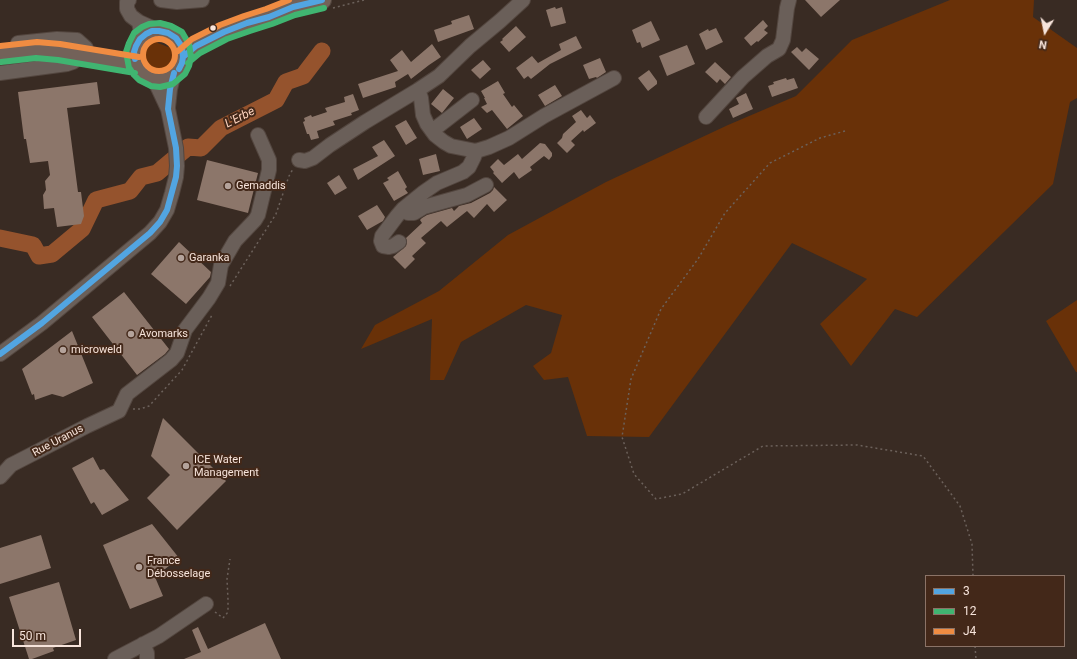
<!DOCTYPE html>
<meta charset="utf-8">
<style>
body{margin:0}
#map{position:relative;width:1077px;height:659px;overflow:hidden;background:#392b23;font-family:Roboto,sans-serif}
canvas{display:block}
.legend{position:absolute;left:925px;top:575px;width:140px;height:72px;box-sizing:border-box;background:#432819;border:1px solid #8b7367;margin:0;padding:5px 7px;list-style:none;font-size:12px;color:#f7e4db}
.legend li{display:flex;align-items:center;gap:8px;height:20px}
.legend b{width:20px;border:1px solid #8b7367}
.north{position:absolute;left:1025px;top:12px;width:40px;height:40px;-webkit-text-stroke:3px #432819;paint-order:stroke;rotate:190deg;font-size:11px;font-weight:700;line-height:16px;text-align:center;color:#f7e4db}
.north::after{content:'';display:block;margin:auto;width:14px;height:18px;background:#f7e4db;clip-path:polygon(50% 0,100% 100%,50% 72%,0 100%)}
.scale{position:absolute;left:12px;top:629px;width:69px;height:18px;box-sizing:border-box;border:2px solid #f7e4db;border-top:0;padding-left:5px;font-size:12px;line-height:14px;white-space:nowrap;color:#f7e4db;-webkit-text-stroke:3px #432819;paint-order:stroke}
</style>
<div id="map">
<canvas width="1077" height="659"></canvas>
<ul class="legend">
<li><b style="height:5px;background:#52a5e2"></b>3</li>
<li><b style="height:5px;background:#40b571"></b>12</li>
<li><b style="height:5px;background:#f08c42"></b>J4</li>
</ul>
<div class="north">N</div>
<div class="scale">50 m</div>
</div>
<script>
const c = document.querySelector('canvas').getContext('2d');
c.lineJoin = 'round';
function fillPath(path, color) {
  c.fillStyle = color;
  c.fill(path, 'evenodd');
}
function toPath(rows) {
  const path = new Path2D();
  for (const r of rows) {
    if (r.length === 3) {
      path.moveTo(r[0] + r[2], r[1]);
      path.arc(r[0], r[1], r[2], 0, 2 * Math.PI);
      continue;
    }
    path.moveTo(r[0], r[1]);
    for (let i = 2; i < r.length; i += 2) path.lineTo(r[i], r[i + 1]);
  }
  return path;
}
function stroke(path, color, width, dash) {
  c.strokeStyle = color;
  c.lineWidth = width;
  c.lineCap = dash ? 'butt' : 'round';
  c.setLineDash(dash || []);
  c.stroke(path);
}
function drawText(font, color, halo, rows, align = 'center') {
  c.font = font + ' Roboto,sans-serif';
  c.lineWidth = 4;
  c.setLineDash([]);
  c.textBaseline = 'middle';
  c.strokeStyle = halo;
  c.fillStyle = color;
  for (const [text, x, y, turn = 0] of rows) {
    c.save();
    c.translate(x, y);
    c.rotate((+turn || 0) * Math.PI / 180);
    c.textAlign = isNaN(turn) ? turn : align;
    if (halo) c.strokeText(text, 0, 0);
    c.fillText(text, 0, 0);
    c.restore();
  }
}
fillPath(toPath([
 [950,0,1034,0,1033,17,1077,48,1077,98,1070,102,1053,184,917,317,895,309,851,366,820,324,867,279,792,243,649,437,587,436,568,377,544,380,533,366,551,353,562,315,526,305,461,342,444,380,430,380,432,319,361,349,375,325,439,291,508,235,606,182,728,125,796,96,852,40],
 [154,39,158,43,168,47,172,45,175,51,175,56,171,66,167,69,162,71,156,71,151,69,146,66,143,61,142,56,143,50,145,45,149,41],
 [1077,300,1077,372,1076,372,1046,321]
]), '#693108');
stroke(toPath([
 [0,238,33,245,39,256,52,254,82,229,96,200,130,191,141,177,157,173,188,147,201,148,221,128,276,100,286,82,303,76,322,51]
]), '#95532d', 17);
fillPath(toPath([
 [805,0,840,0,821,17],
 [555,7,556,9,562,7,566,23,551,27,546,10],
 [469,15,474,29,438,42,434,30,452,24,451,21],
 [763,20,768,26,764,30,768,33,758,42,757,41,751,46,744,38],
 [651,21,660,40,642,48,640,42,637,43,632,30],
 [516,26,526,37,509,52,500,42,503,40,502,39],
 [716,28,723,42,706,50,699,34,708,29,709,31],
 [576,36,582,48,550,64,531,79,528,76,524,79,516,68,532,56,538,63,561,50,559,44],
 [432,44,441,57,429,65,411,79,408,74,395,82,396,87,363,98,358,84,398,71,390,60,402,50,411,62],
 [687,45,695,64,667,76,659,56],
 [797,47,802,52,806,48,819,59,809,70,791,52],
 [600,58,606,72,597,78,596,77,589,79,583,65],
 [483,60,491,69,480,79,471,70],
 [715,62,731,77,725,84,720,79,717,83,705,72],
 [649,70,657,81,657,84,648,91,638,78],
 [786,78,787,80,794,78,798,88,772,97,768,86,774,84,773,82],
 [498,81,505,93,503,94,512,107,514,105,523,116,507,129,492,110,487,113,481,107,487,104,484,98,485,98,481,91],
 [97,82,100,104,67,108,78,192,81,192,84,216,81,224,57,227,54,208,44,209,43,195,46,190,45,181,50,175,48,161,30,163,26,139,24,139,18,92],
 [555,85,562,96,545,106,538,95],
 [443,89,454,98,442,113,431,104],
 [746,93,753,109,733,118,729,109,739,104,736,98],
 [353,94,359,110,351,113,352,115,333,121,335,125,317,131,319,138,311,140,309,134,307,134,303,122,305,121,304,118,311,115,312,117,327,112,325,108,345,102,344,97],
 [581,110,587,118,590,115,596,123,584,132,583,130,571,141,575,145,567,153,557,143,562,138,563,134,576,122,572,116],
 [474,118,482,129,467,139,460,127],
 [406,120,417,138,406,145,395,126],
 [384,140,395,156,358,180,353,169,378,156,372,147],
 [540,143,545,144,552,153,552,156,549,160,544,156,530,167,532,170,519,179,514,172,502,183,493,173,494,172,490,167,498,159,504,165,518,154,522,159],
 [436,154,440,171,423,175,419,159],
 [207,160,258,173,248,213,197,200],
 [398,171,407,187,405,189,408,193,394,201,383,183,389,180,387,178],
 [339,175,347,188,335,195,327,183],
 [494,187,507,200,494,212,487,204,474,218,467,211,447,227,441,221,421,238,426,243,412,256,415,259,405,269,393,257,406,246,407,242,406,238,422,223,420,220,422,218,427,215,452,208,454,211,459,206,471,203,490,193,493,190],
 [377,205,385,217,383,221,367,230,358,216],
 [179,242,211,272,210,277,186,304,151,274],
 [124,292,169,349,165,354,137,375,92,317],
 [72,331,93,383,63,397,52,394,35,400,34,394,32,395,22,369],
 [163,418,226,481,177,530,147,498,170,475,151,456],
 [93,457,100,470,104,469,129,500,102,515,94,502,91,504,72,468],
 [152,524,179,558,155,577,163,596,130,609,103,545],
 [41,535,51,568,0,584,0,548],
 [59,582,76,640,53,648,54,651,32,659,29,659,9,597],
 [265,623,281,659,184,659,201,652,192,630,198,627,208,649]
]), '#8c766a');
const minor = toPath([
 [129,0,127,2,127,9,131,16,139,22,159,31],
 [161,0,177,2,202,0],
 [139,22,141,33,140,39],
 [18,43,57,39,77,40,86,48],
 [0,73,67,64,73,62,81,55],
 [418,90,421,98,423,115,427,124,435,135,444,142,451,146,476,151,489,147,509,138,544,116,614,78],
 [168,107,170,89,174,73],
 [706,117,743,77,767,56,779,49,783,40,787,8,789,0],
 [432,131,472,100],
 [299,160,305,161,313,158,330,145,365,122,418,90,439,76,470,46,500,21,523,0],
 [403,209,408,213,414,213,424,207,467,195,486,185],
 [399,242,393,246,389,247,383,246,381,241,382,236,397,216,403,209,424,192,437,183,463,172,469,167,474,157,476,151],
 [0,354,42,323,150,233,160,222,167,210,172,193,176,177,177,166,176,148,168,109,154,79],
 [0,477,11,465,87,426,119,411,127,394,171,360,177,353,185,330,209,298,218,283,221,265,235,241,255,220,258,215,269,170,269,160,258,135],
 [143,644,147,653,147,659],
 [115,659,159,636,206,604]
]);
const major = toPath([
 [159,55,24],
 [0,54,36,50,59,52,123,62,137,65],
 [183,57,196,46,224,32,247,23,269,17,293,7,322,0]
]);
stroke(minor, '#53463f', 16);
stroke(major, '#53463f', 20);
stroke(toPath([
 [333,8,364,0],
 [845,131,820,138,770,163,725,213,698,259,661,309,631,379,622,437,634,474,656,499,682,494,763,446,857,445,923,456,960,506,972,544,973,576],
 [230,286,276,214,289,176,293,169],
 [133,409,140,409,149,406,182,370,212,315],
 [215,612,223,618,228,612,228,600,227,579,230,559],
 [975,646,976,659]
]), '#6c615b', 1.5, [2, 3]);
stroke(minor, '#6a5f59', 14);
stroke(major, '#736259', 18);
stroke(toPath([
 [183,57,196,46,224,32,247,23,269,17,293,7,322,0],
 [135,59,134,52,136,46,140,39,146,34,152,31,159,31,168,33,176,38,182,47,183,57,182,63,179,69],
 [0,354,42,323,150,233,160,222,167,210,176,177,177,166,176,148,168,109,170,89,174,73]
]), '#52a5e2', 6);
stroke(toPath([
 [1,62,36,58,58,60,135,73],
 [188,63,200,53,227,39,250,31,272,24,295,15,324,8],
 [129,68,126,52,129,43,134,33,142,27,149,24,160,23,171,26,182,32,189,44,191,57,189,66,185,74,173,84,160,87,151,86,139,80,134,75,130,69]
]), '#40b571', 6);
stroke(toPath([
 [159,55,16],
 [0,46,37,42,60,44,139,57],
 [178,51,192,39,220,25,244,16,266,9,289,0]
]), '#f08c42', 6);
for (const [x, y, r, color] of [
 [213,28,3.5,"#f7e4db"],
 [228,186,4,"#b4a39b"],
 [181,258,4,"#b4a39b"],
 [131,334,4,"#b4a39b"],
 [63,350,4,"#b4a39b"],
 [186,466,4,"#b4a39b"],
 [139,567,4,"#b4a39b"]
]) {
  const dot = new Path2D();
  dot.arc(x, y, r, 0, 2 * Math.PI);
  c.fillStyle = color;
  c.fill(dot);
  stroke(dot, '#432819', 1.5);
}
drawText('11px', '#f7e4db', '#432819', [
 ["Gemaddis",236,186],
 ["Garanka",189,258],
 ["Avomarks",139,334],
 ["microweld",71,350],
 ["ICE Water",194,460],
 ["Management",194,473],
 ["France",147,561],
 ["Débosselage",147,574]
], 'left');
drawText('11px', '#f7e4db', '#432819', [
 ["Rue Uranus",58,441,-28]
]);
drawText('italic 12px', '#fdd3be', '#432819', [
 ["L'Erbe",240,118,-27]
]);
</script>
